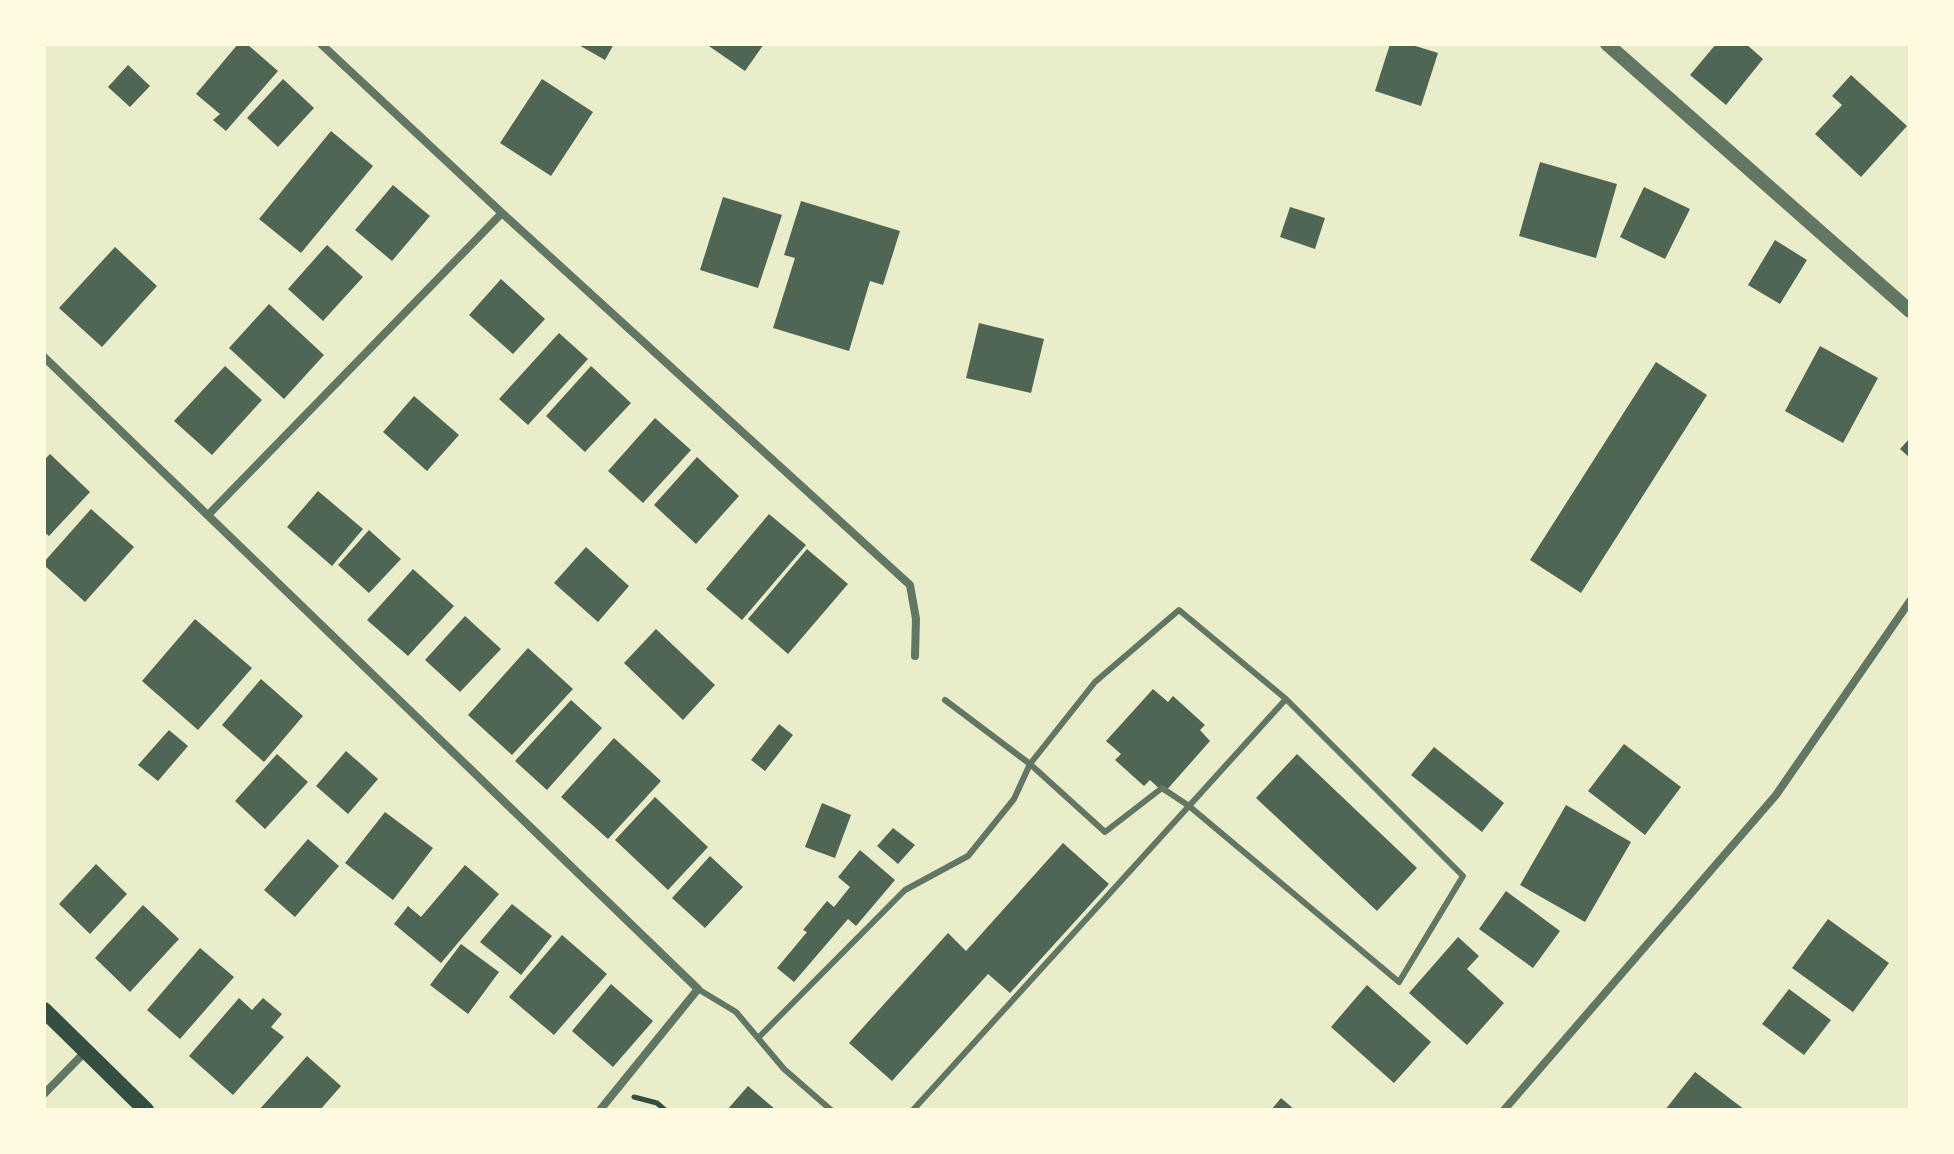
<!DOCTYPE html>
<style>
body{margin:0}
#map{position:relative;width:1954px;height:1154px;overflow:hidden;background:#e9edc9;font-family:"Open Sans",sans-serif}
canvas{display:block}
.frame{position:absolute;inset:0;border:46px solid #fefae0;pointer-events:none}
</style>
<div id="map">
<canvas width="1954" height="1154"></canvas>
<div class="frame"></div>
</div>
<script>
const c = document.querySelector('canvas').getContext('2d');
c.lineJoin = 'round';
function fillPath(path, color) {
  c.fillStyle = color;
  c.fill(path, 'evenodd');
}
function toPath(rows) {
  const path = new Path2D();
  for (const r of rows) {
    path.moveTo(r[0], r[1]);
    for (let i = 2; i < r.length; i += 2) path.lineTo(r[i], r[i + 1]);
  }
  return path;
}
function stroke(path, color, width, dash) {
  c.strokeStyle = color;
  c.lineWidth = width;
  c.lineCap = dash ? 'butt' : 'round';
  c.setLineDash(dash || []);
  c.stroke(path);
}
fillPath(toPath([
 [238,44,247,44,278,71,226,131,213,120,220,114,196,94],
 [577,44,614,44,605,60],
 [706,44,764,44,745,71],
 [1390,44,1409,44,1438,53,1421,106,1375,91],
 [1716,44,1746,44,1763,59,1726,105,1690,75],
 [128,65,150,86,130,107,108,87],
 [1851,75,1907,126,1861,177,1815,134,1842,105,1832,96],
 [283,79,314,108,278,147,247,118],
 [542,79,593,112,551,176,500,143],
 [331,131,373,166,301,253,259,219],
 [1540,162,1617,184,1596,258,1519,236],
 [393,185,430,216,392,261,355,230],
 [1644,187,1690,209,1665,259,1620,237],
 [723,197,782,215,758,288,700,270],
 [801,201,900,231,883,285,870,281,849,351,773,328,795,258,784,255],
 [1290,207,1325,218,1315,249,1280,237],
 [1775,240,1807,260,1780,304,1748,285],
 [327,245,363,277,323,321,288,289],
 [115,247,157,286,102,347,59,308],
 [501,279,545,319,513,354,469,315],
 [269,304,324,355,284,399,229,348],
 [979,323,1044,339,1031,393,966,378],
 [559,333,588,359,528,425,499,399],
 [1820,346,1878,378,1843,443,1785,411],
 [1656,362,1707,395,1581,593,1530,560],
 [225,366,262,400,212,455,174,421],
 [591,366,631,403,585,452,546,416],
 [414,396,459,435,427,471,383,432],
 [655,418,691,450,643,503,608,471],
 [1910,438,1910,458,1900,449],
 [50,454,90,492,49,536,44,532,44,460],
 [697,457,739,496,696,544,654,505],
 [318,491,363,529,332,566,287,527],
 [91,509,134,547,85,602,44,565,44,562],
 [769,514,806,545,742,620,706,589],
 [369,530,401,559,369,593,338,565],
 [586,547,629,586,598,622,554,583],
 [807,549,848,584,788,654,748,619],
 [413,569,454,606,408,656,367,620],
 [465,616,501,649,460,692,425,660],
 [195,619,252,668,198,730,142,681],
 [656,629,715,685,683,720,624,663],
 [528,648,573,689,512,755,468,715],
 [261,679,303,716,264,762,222,725],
 [1153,689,1168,702,1173,696,1205,725,1200,730,1210,741,1164,793,1150,780,1144,786,1115,760,1121,754,1106,741],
 [571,700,602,728,547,790,515,761],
 [779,724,793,735,765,771,751,760],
 [169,730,188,746,158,781,138,765],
 [614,738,661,781,608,839,561,797],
 [1624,744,1681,787,1645,835,1588,791],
 [1434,747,1504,803,1482,832,1411,775],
 [346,751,378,779,348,814,316,786],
 [277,754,308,782,265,829,235,801],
 [1297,754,1417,868,1377,911,1256,798],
 [655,797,708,847,668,890,615,840],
 [822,803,851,815,835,858,805,847],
 [1566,805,1631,842,1585,922,1520,885],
 [385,812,433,848,393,900,345,863],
 [893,828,915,845,898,864,877,846],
 [308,839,339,866,295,917,264,890],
 [1063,843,1109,884,1010,993,988,974,892,1081,849,1043,948,933,966,951],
 [860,850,895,880,856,926,848,919,794,982,777,968,807,932,803,930,827,901,834,907,850,887,838,877],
 [710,856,743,887,705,928,672,898],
 [96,864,127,894,90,934,59,904],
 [465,865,499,894,441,963,394,924,408,906,421,917],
 [1506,891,1560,931,1533,968,1479,929],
 [512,904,552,936,521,975,480,942],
 [143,905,179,939,130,992,95,958],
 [1828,919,1889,963,1853,1012,1792,968],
 [562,935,607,974,554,1035,509,997],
 [1458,937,1479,956,1467,969,1504,1003,1467,1045,1409,993],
 [461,944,499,972,468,1014,430,985],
 [200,948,234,977,180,1039,147,1010],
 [611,984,653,1021,613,1067,572,1031],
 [1367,985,1431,1042,1394,1083,1331,1027],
 [1789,989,1831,1020,1804,1055,1762,1024],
 [239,998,252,1010,263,998,282,1014,271,1027,284,1037,233,1095,189,1056],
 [307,1056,341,1086,320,1110,259,1110],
 [1695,1072,1745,1110,1665,1110],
 [748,1086,776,1110,727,1110],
 [1281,1098,1295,1110,1271,1110]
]), '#4f6655');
stroke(toPath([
 [634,1097,657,1103,665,1110]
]), '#344e41', 5);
stroke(toPath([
 [698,989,736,1012,784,1069,831,1110],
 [758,1038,905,890,968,856,1014,799,1030,764,1095,682,1179,610,1286,699],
 [913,1110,1189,806,1399,982,1463,876,1286,699,1189,806,1162,788,1105,832,1030,764,945,700]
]), '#617663', 6);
stroke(toPath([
 [321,44,502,213,910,585,916,619,915,656],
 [44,357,698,989,600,1110],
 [208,515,502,213],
 [44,1094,86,1051],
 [1504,1110,1776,795,1910,601]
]), '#617663', 8);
stroke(toPath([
 [1607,44,1910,311]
]), '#617663', 14);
stroke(toPath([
 [44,1010,146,1110]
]), '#344e41', 16);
</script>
